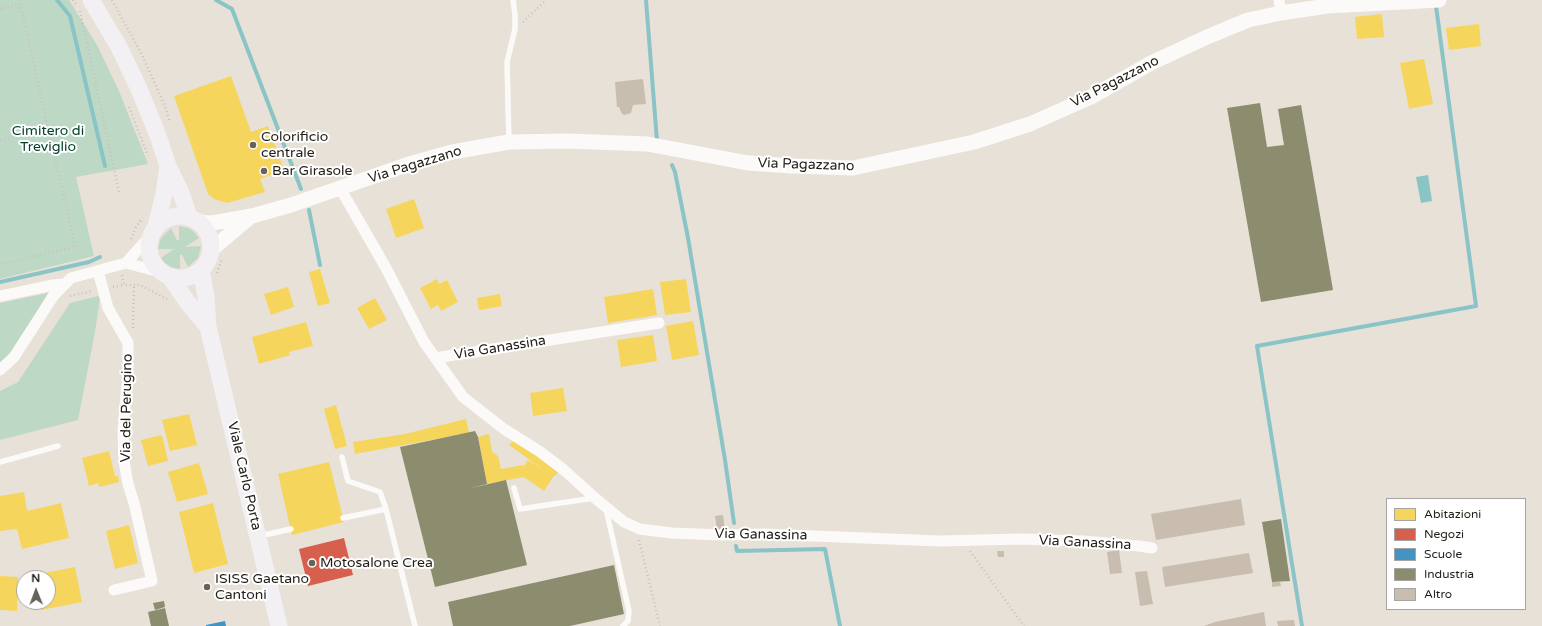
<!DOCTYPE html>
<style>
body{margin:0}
#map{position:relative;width:1542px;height:626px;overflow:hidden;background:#e8e1d7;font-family:"Varela Round",sans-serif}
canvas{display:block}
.legend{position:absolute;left:1386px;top:498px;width:140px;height:112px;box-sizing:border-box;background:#fff;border:1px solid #a7a5a2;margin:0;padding:5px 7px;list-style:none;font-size:12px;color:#221d16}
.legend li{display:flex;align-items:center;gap:8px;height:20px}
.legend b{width:20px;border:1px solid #a7a5a2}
.north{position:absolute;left:16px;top:570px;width:40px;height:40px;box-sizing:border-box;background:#fff;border:1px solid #a7a5a2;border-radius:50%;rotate:359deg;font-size:11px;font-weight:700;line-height:16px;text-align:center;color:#221d16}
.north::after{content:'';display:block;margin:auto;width:14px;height:18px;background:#67625a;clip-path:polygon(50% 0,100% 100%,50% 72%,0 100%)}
</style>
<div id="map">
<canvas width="1542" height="626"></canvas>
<ul class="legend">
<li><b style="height:11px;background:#f6d55c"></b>Abitazioni</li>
<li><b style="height:11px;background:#d6604d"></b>Negozi</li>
<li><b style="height:11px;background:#4393c3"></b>Scuole</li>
<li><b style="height:11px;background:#8c8c6e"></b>Industria</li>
<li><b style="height:11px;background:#c8bdae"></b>Altro</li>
</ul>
<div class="north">N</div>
</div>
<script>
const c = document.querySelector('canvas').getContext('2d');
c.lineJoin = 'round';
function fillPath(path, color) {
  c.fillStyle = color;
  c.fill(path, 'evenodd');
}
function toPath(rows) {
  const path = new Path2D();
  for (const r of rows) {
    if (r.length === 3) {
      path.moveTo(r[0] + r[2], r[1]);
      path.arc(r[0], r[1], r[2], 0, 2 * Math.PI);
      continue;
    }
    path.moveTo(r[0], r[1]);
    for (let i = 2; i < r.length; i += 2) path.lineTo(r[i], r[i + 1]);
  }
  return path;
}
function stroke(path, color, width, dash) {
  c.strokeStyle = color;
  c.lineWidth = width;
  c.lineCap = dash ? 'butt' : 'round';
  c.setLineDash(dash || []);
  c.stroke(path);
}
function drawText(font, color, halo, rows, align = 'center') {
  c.font = font + ' "Varela Round",sans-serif';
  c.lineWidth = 4;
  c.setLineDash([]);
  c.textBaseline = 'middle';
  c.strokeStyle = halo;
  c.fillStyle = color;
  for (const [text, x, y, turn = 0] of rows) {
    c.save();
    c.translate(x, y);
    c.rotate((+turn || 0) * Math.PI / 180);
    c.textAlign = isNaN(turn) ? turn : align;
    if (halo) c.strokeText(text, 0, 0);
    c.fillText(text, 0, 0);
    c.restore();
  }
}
fillPath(toPath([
 [0,0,69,0,97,45,119,91,148,164,76,177,94,256,0,279],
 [179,226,188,228,193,231,199,238,185,247,201,246,198,258,188,267,182,255,180,255,180,269,171,267,165,263,161,258,174,249,158,249,161,238,171,228,177,240,179,240],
 [48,293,17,345,0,365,0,303],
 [98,296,100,298,95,332,78,420,0,440,0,391,18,382,70,303]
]), '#bed8c6');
fillPath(toPath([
 [1428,175,1432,201,1421,203,1416,177]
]), '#8ac4c7');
fillPath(toPath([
 [1382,14,1384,37,1357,39,1355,17],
 [1479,24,1481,46,1449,50,1446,28],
 [1424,59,1433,104,1409,109,1400,63],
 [231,76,251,132,268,126,284,170,260,179,265,192,227,203,214,199,208,194,206,188,174,96],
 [414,199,424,228,396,238,386,209],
 [320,269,330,303,318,306,309,272],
 [437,279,439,284,447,280,458,302,441,311,438,305,431,309,420,288],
 [686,279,691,312,665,315,660,282],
 [288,287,294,307,271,315,264,294],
 [653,289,657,315,608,323,604,297],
 [500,294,502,306,479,310,477,298],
 [375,298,387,320,369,329,357,308],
 [693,321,699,355,672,360,666,326],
 [306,322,313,346,289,352,290,355,259,364,252,337],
 [653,335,657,361,621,367,617,340],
 [563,388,567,411,533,416,530,393],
 [336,405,347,446,335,449,324,409],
 [189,414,197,445,170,451,162,420],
 [466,419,469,433,355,454,353,442,405,434],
 [489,434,492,452,498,456,501,469,523,465,523,467,528,460,545,471,509,445,513,441,560,471,553,477,544,491,524,477,487,484,478,437],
 [162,435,168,461,148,466,141,440],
 [109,451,115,476,118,476,119,482,99,487,98,483,89,486,82,458],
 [329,462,344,522,292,535,278,474],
 [199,463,208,494,177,502,168,472],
 [24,492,27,511,61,503,69,538,22,549,17,529,0,531,0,496],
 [213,503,228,564,194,573,179,512],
 [129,525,138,563,115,569,106,531],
 [75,567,82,602,41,610,40,602,48,602,48,578,35,578,34,575],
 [0,576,18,577,17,611,0,610]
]), '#f6d55c');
fillPath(toPath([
 [344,538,353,575,308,586,299,549]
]), '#d6604d');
fillPath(toPath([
 [225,621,226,626,206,626,206,625]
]), '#4393c3');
fillPath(toPath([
 [1260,103,1267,147,1284,145,1278,109,1301,105,1333,290,1261,302,1227,108],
 [475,431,478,437,487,484,467,489,506,480,527,565,435,587,400,447],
 [1281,519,1290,581,1272,582,1262,522],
 [614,565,624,614,570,626,453,626,448,602],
 [164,601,165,607,155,610,153,603],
 [165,608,169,626,151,626,148,612]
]), '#8c8c6e');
stroke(toPath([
 [57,0,70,16,105,166],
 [216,0,232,9,301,189],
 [646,0,657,141,659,142],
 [672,165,675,172,688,238,725,460,734,523],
 [309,210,320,265],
 [0,282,89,262,100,257],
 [736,546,737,551,825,549,840,626],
 [1302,626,1257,346,1476,306,1436,6]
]), '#8ac4c7', 4);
fillPath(toPath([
 [643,79,646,104,633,105,631,113,625,115,622,114,619,107,617,107,615,82],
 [1241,499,1245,525,1156,540,1151,514],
 [723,515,725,530,717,530,715,516],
 [1119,550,1122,573,1110,574,1107,552],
 [997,551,1004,551,1004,557,998,557],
 [1249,553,1253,573,1165,587,1162,567],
 [1147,571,1153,604,1140,606,1135,572],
 [1272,582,1280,582,1281,586,1272,587],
 [1264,612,1266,626,1204,626,1215,622],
 [1294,620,1295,626,1278,626,1277,621]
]), '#c8bdae');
stroke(toPath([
 [73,0,77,6],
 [112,0,142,55,165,106,170,122],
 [0,9,20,4,75,247,0,264],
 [80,11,119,192],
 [523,22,546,0],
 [129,107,148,156],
 [0,140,48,129],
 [131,239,136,227,142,219],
 [217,273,222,259],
 [122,275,124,285,140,285,167,299],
 [113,287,124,285],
 [70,296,92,291],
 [133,328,134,284],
 [639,540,660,626],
 [970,551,1024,626]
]), '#c5c3bf', 2.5, [1, 3]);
stroke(toPath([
 [509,142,507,62,515,29,515,15,513,0],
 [342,457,348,481,380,492,386,509],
 [0,462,58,446],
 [514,488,520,509,594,498],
 [606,509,629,611,628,621,623,626],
 [343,518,386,509,415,626],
 [260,536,291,529]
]), '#fcfaf9', 5.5);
stroke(toPath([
 [1279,0,1281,13],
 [340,188,386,268,424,342,463,397,504,429,539,451,564,470,595,498,624,522,640,529,671,533,722,535,764,534,940,541,1021,539,1083,541,1139,546,1152,548],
 [126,263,151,235],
 [98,271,108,308,128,343,128,371,123,431,124,461,128,484,134,503,152,581,114,590],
 [0,296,53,285,64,284],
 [435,358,659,323],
 [0,370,14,357,54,295,71,278,126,263,160,272]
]), '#fcfaf9', 11);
stroke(toPath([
 [197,222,212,223,252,216,291,205,409,164,452,152,509,142,568,141,647,144,748,163,792,166,853,168,974,142,1030,124,1091,97,1151,63,1207,37,1248,20,1281,13,1327,6,1439,0],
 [211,250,250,217]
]), '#fcfaf9', 15);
stroke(toPath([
 [91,0,119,47,139,89,157,133,168,166,181,193,189,217],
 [180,247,31],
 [156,226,164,194,168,166],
 [201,270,206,296,208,327,279,626],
 [170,277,188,303,208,327]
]), '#f3f0f3', 17);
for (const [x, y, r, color] of [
 [253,145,4,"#67625a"],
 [264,171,4,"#67625a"],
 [312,563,4,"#67625a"],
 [207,587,4,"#67625a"]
]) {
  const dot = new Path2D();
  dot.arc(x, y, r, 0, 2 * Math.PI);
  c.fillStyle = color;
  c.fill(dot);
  stroke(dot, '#fff', 1.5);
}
drawText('14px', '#221d16', '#fff', [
 ["Via Pagazzano",1115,82,-27],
 ["Via Pagazzano",415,165,-17],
 ["Via Pagazzano",806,165,2],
 ["Via Ganassina",500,348,-9],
 ["Via del Perugino",127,408,-89],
 ["Viale Carlo Porta",244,476,77],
 ["Via Ganassina",761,535,1],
 ["Via Ganassina",1085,543,3]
]);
drawText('14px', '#05412d', '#fff', [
 ["Cimitero di",48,131],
 ["Treviglio",48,147]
]);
drawText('14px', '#221d16', '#fff', [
 ["Colorificio",261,137],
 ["centrale",261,153],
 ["Bar Girasole",272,171],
 ["Motosalone Crea",320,563],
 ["ISISS Gaetano",215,579],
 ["Cantoni",215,595]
], 'left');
</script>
